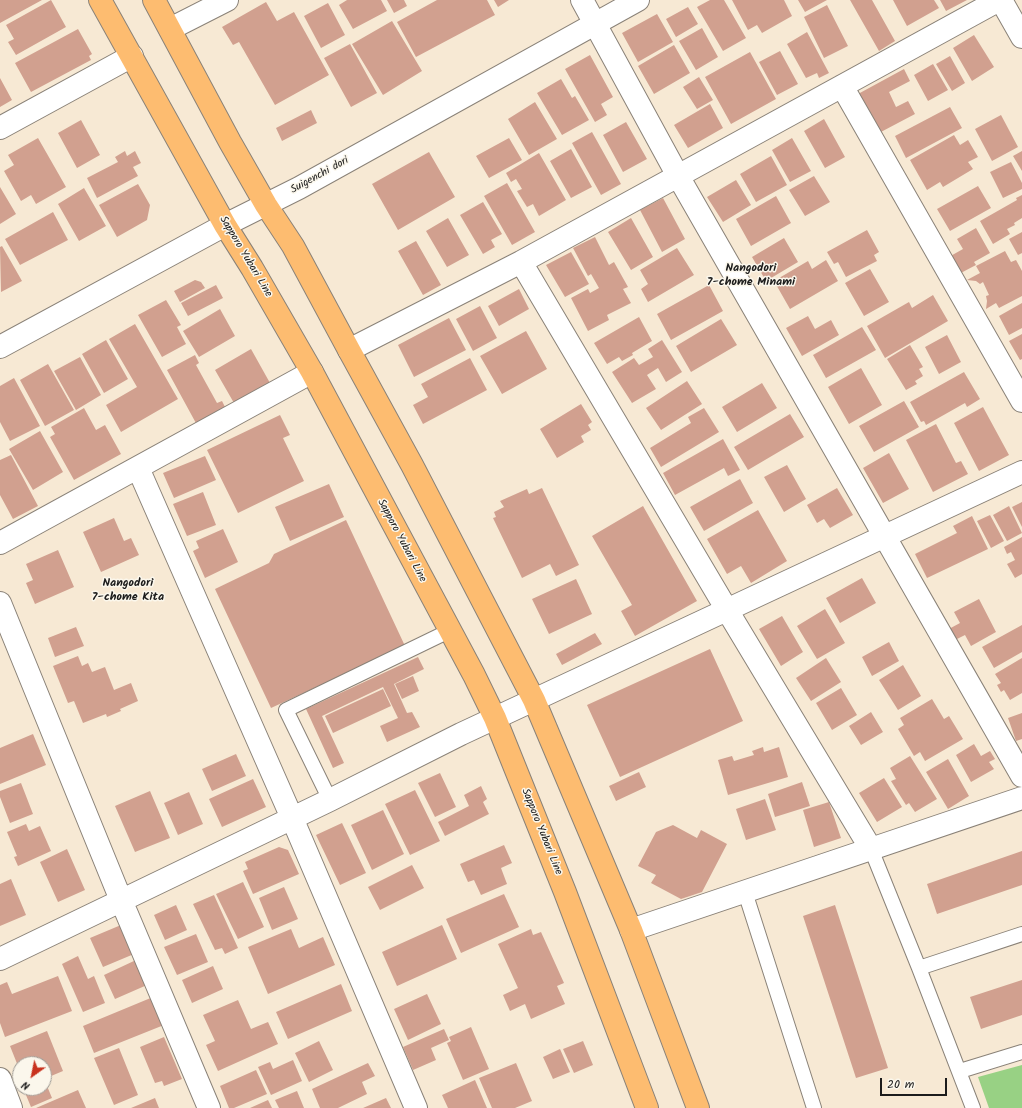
<!DOCTYPE html>
<style>
body{margin:0}
#map{position:relative;width:1022px;height:1108px;overflow:hidden;background:#f7e9d4;font-family:Kalam,sans-serif}
canvas{display:block}
.north{position:absolute;left:12px;top:1056px;width:40px;height:40px;box-sizing:border-box;background:#fbf7ec;border:1px solid #a29f99;border-radius:50%;rotate:213deg;font-size:11px;font-weight:700;line-height:16px;text-align:center;color:#1c1c1c}
.north::after{content:'';display:block;margin:auto;width:14px;height:18px;background:#c8321e;clip-path:polygon(50% 0,100% 100%,50% 72%,0 100%)}
.scale{position:absolute;left:880px;top:1078px;width:67px;height:18px;box-sizing:border-box;border:2px solid #1c1c1c;border-top:0;padding-left:5px;font-size:12px;line-height:14px;white-space:nowrap;color:#1c1c1c;-webkit-text-stroke:3px #fbf7ec;paint-order:stroke}
</style>
<div id="map">
<canvas width="1022" height="1108"></canvas>
<div class="north">N</div>
<div class="scale">20 m</div>
</div>
<script>
const c = document.querySelector('canvas').getContext('2d');
c.lineJoin = 'round';
function fillPath(path, color) {
  c.fillStyle = color;
  c.fill(path, 'evenodd');
}
function toPath(rows) {
  const path = new Path2D();
  for (const r of rows) {
    path.moveTo(r[0], r[1]);
    for (let i = 2; i < r.length; i += 2) path.lineTo(r[i], r[i + 1]);
  }
  return path;
}
function stroke(path, color, width, dash) {
  c.strokeStyle = color;
  c.lineWidth = width;
  c.lineCap = dash ? 'butt' : 'round';
  c.setLineDash(dash || []);
  c.stroke(path);
}
function drawText(font, color, halo, rows, align = 'center') {
  c.font = font + ' Kalam,sans-serif';
  c.lineWidth = 3;
  c.setLineDash([]);
  c.textBaseline = 'middle';
  c.strokeStyle = halo;
  c.fillStyle = color;
  for (const [text, x, y, turn = 0] of rows) {
    c.save();
    c.translate(x, y);
    c.rotate((+turn || 0) * Math.PI / 180);
    c.textAlign = isNaN(turn) ? turn : align;
    if (halo) c.strokeText(text, 0, 0);
    c.fillText(text, 0, 0);
    c.restore();
  }
}
fillPath(toPath([
 [1022,1065,1022,1108,989,1108,978,1077]
]), '#98d184');
fillPath(toPath([
 [0,0,42,0,0,23],
 [51,0,66,27,16,55,8,42,14,39,6,25],
 [347,0,381,0,387,11,353,29,339,5],
 [387,0,404,0,407,6,394,13],
 [437,0,487,0,495,15,416,57,397,22],
 [494,0,509,0,498,7],
 [710,0,724,0,746,38,723,51,697,7],
 [732,0,784,0,792,16,762,33,757,25,748,30],
 [798,0,827,0,805,12],
 [850,0,872,0,895,41,879,51],
 [893,0,934,0,939,8,907,26],
 [940,0,967,0,946,11],
 [266,2,277,21,294,12,329,75,275,105,239,42,233,45,222,27],
 [328,3,345,35,321,48,304,16],
 [827,5,848,46,824,58,804,17],
 [688,7,698,24,676,37,666,19],
 [657,14,673,42,638,62,622,33],
 [392,21,422,71,383,95,352,44],
 [702,28,718,57,696,70,679,41],
 [78,29,92,54,89,56,91,60,31,92,15,63],
 [807,32,829,73,819,78,817,73,806,78,787,44],
 [974,35,994,67,972,81,953,48],
 [350,44,377,93,351,107,324,58],
 [674,45,690,73,654,94,638,66],
 [780,51,798,84,777,95,759,62],
 [750,52,776,99,731,124,705,77],
 [590,55,613,97,601,104,607,115,595,122,565,69],
 [950,56,965,83,952,91,936,64],
 [933,64,948,90,928,101,914,75],
 [904,69,910,81,889,92,896,107,908,101,915,114,879,133,858,94],
 [699,77,713,100,697,109,683,87],
 [0,78,12,100,0,107],
 [561,79,572,98,575,96,589,120,562,135,537,93],
 [535,102,557,139,529,155,508,119],
 [710,104,723,128,688,148,674,125],
 [950,107,962,128,906,158,895,136],
 [311,110,317,123,282,141,276,128],
 [1001,115,1018,147,992,161,975,129],
 [824,119,845,157,825,168,804,131],
 [81,120,100,155,77,168,58,133],
 [626,122,647,159,623,172,603,135],
 [592,132,621,184,601,195,572,143],
 [954,135,960,145,968,140,978,157,968,162,973,169,943,187,940,182,927,190,910,160],
 [38,138,66,187,36,204,31,195,21,201,4,171,14,165,8,155],
 [509,138,522,160,489,178,476,156],
 [792,138,811,171,790,182,772,150],
 [571,149,592,187,571,198,550,161],
 [125,151,127,156,135,151,141,163,133,167,138,176,97,198,87,178,118,162,115,157],
 [1022,151,1022,171,1013,156],
 [429,152,455,197,398,230,372,184],
 [539,153,566,200,539,216,533,204,527,207,517,191,522,189,516,179,511,182,506,173],
 [771,156,787,185,756,202,740,174],
 [1011,162,1022,183,1022,189,1003,198,990,172],
 [814,176,830,202,805,216,789,190],
 [736,180,751,205,723,222,707,197],
 [507,183,535,232,512,245,484,196],
 [138,184,150,205,147,220,117,237,99,205],
 [978,186,991,208,950,231,937,209],
 [0,187,16,214,0,224],
 [84,188,106,226,79,241,58,204],
 [1022,195,1022,218,1014,223,1015,225,1007,229,1010,234,993,244,980,221,1017,200,1016,198],
 [776,196,791,223,751,246,736,219],
 [663,198,685,239,662,252,640,210],
 [483,202,502,234,491,240,495,247,483,254,460,215],
 [53,212,68,240,20,265,5,239],
 [448,218,469,255,447,267,426,231],
 [631,218,653,257,631,270,608,232],
 [976,228,990,253,974,262,976,265,957,275,947,258,963,249,957,239],
 [867,230,879,252,874,255,877,261,846,277,838,262,834,264,827,252],
 [1022,232,1022,253,1018,255,1009,239],
 [595,237,609,265,614,262,628,287,623,289,631,303,607,315,609,320,588,331,571,298,588,289,590,293,599,288,591,274,588,276,573,248],
 [784,238,798,262,766,281,752,257],
 [416,241,441,285,423,295,398,251],
 [2,246,22,281,1,292,0,247],
 [677,248,694,275,648,302,641,289,648,284,640,270],
 [1005,251,1011,262,1016,260,1022,271,1022,296,999,308,996,303,986,309,987,301,986,296,989,295,983,282,980,284,976,281,967,280,980,273,976,266],
 [571,252,589,284,565,297,546,265],
 [826,260,838,281,790,309,774,281,808,261,812,269],
 [870,269,889,302,864,316,845,283],
 [195,280,201,282,205,288,180,302,174,291],
 [216,285,223,298,188,316,181,303],
 [709,285,723,311,671,340,657,314],
 [519,289,529,309,499,326,488,306],
 [933,295,948,321,885,358,867,326,909,302,912,308],
 [166,300,181,325,177,327,186,344,162,357,138,315],
 [1022,303,1022,328,1009,335,999,316],
 [480,306,497,338,473,351,456,319],
 [220,309,235,336,199,357,183,331],
 [808,316,815,329,831,320,839,335,802,356,786,328],
 [639,317,652,341,632,353,633,355,622,361,619,357,607,364,594,343],
 [449,318,466,350,414,377,398,345],
 [721,319,737,345,691,372,676,346],
 [135,324,178,399,121,432,106,405,137,387,109,339],
 [862,327,876,350,826,378,813,355],
 [526,331,547,369,502,394,480,356],
 [1022,334,1022,359,1020,360,1009,341],
 [947,335,961,362,939,374,925,347],
 [106,340,128,379,104,393,82,354],
 [662,340,682,372,666,382,658,368,647,375,656,389,632,403,612,372,634,358,639,365,653,357,648,349],
 [910,345,923,367,919,369,923,376,915,381,917,384,906,390,887,359],
 [251,349,270,383,234,403,215,370],
 [195,355,199,363,196,365,217,403,222,401,226,409,197,425,167,370],
 [80,357,101,395,76,410,54,371],
 [470,358,487,390,423,424,413,405,428,397,421,384],
 [48,364,74,410,45,426,20,380],
 [861,368,882,405,849,424,828,387],
 [964,372,980,399,967,407,965,403,926,425,924,421,921,422,910,402],
 [14,378,40,426,10,441,0,422,0,386],
 [687,381,702,404,661,430,646,408],
 [762,383,777,408,737,432,722,407],
 [904,401,919,427,874,452,859,426],
 [581,404,592,422,588,425,591,430,581,436,584,442,557,458,540,429],
 [983,407,1009,455,979,471,954,423],
 [84,408,96,430,105,425,121,454,74,480,50,437,55,434,51,427],
 [704,408,719,432,661,467,650,448,691,423,688,417],
 [790,414,804,437,748,470,734,447],
 [280,415,290,435,283,438,304,481,238,513,207,450],
 [936,424,956,463,961,461,968,474,933,492,906,440],
 [40,431,63,472,33,490,9,449],
 [723,439,740,470,728,476,724,468,675,495,663,473],
 [889,453,909,489,883,503,863,468],
 [11,455,38,506,13,519,0,495,0,460],
 [205,456,216,480,174,498,163,473],
 [787,465,806,499,784,512,764,477],
 [740,479,753,503,704,531,690,507],
 [329,484,344,517,290,541,275,507],
 [542,488,579,565,556,576,550,564,522,578,493,518,496,517,494,512,504,507,500,501,527,489,529,494],
 [837,488,853,515,830,528,824,519,817,523,807,505],
 [203,492,216,525,187,536,173,504],
 [1022,502,1022,527,1012,507],
 [643,506,697,601,635,636,621,611,632,605,592,536],
 [1009,506,1022,533,1007,541,993,515],
 [758,510,787,561,751,583,741,566,727,574,707,539],
 [990,515,1004,541,991,548,977,521],
 [972,516,988,549,927,578,915,554,957,533,953,526],
 [114,518,124,541,131,538,139,555,101,572,83,532],
 [346,520,405,646,271,708,215,589,269,563,274,554],
 [223,529,238,562,205,578,193,551,199,548,196,541],
 [1022,537,1022,574,1015,578,1007,564,1015,560,1011,552,1007,554,1004,547],
 [58,550,74,587,35,604,26,583,33,580,26,564],
 [862,578,876,603,840,623,826,598],
 [576,579,592,614,549,634,532,599],
 [979,599,996,632,971,646,965,635,953,641,947,630,960,623,954,612],
 [825,609,845,643,817,659,797,626],
 [782,616,803,652,781,666,759,629],
 [1022,625,1022,652,994,668,982,647],
 [76,627,84,646,55,657,48,638],
 [595,633,602,644,562,665,556,654],
 [889,642,899,661,872,676,862,657],
 [710,649,743,721,620,777,587,705],
 [78,656,82,666,88,663,92,672,105,667,114,690,131,683,138,701,120,709,121,711,107,717,106,714,83,723,74,701,68,703,53,666],
 [418,657,424,669,394,684,407,713,412,712,420,727,387,742,380,726,398,718,383,687,322,716,344,763,333,768,306,709],
 [826,658,841,682,811,701,796,678],
 [1022,658,1022,693,1010,700,1004,690,1001,692,997,685,1001,683,995,674],
 [903,665,921,696,898,710,879,680],
 [413,676,419,691,402,699,395,684],
 [841,688,857,715,832,730,816,703],
 [383,689,391,706,333,733,325,716],
 [932,699,944,719,949,716,963,739,925,761,920,752,914,756,898,729,904,725,900,718],
 [871,712,883,732,861,745,849,726],
 [1022,713,1022,739,1016,741,1008,718],
 [33,734,46,765,0,784,0,748],
 [974,744,981,756,990,751,995,759,989,762,994,769,971,782,956,755],
 [763,747,764,752,779,747,788,777,728,795,718,760,732,756,734,761,754,755,752,751],
 [236,754,246,776,212,791,202,769],
 [910,756,937,799,915,812,909,803,906,805,891,781,896,779,890,768],
 [948,759,969,796,948,809,926,772],
 [639,772,646,787,616,801,609,786],
 [440,773,456,807,435,817,418,783],
 [884,778,902,807,877,822,859,793],
 [253,779,266,807,222,827,209,799],
 [802,782,810,806,775,817,768,794],
 [21,783,33,814,10,823,0,797,0,791],
 [481,786,487,799,483,802,489,814,445,836,438,822,469,806,464,795],
 [415,790,440,841,410,855,385,804],
 [150,791,170,838,135,852,115,806],
 [189,792,203,824,178,835,164,803],
 [765,799,776,830,746,840,736,809],
 [829,802,841,838,814,847,803,810],
 [383,810,404,854,372,870,351,825],
 [342,823,366,873,340,885,316,835],
 [26,824,29,831,40,826,51,851,18,866,14,857,17,856,7,832],
 [673,825,697,838,701,830,727,844,702,892,681,899,651,883,656,875,638,866,656,832],
 [504,845,512,863,501,868,507,884,481,895,474,880,468,882,460,864],
 [279,847,288,850,299,874,253,894,243,871,248,869,245,862],
 [67,849,85,890,58,902,40,862],
 [1022,851,1022,885,937,914,927,884],
 [412,865,424,888,380,910,368,887],
 [11,879,26,915,0,926,0,884],
 [243,882,264,927,238,939,216,894],
 [284,887,298,919,272,930,259,898],
 [504,894,519,927,461,953,446,919],
 [214,895,238,948,225,954,222,948,215,950,193,904],
 [176,905,187,930,165,940,154,915],
 [835,905,888,1068,856,1078,803,916],
 [121,925,134,954,103,967,90,938],
 [442,925,457,959,397,986,382,952],
 [291,929,299,948,323,937,335,965,268,994,248,947],
 [531,929,533,935,541,932,564,983,557,986,565,1004,531,1019,525,1004,510,1011,503,995,518,988,498,944],
 [196,934,208,962,177,975,164,947],
 [78,956,88,979,94,976,105,1003,83,1012,62,964],
 [136,960,147,985,115,999,104,975],
 [213,966,223,989,192,1003,182,980],
 [58,976,72,1011,5,1037,0,1023,0,985,7,982,12,994],
 [1022,980,1022,1015,981,1029,970,997],
 [341,984,352,1011,288,1039,276,1012],
 [427,994,441,1024,408,1040,394,1009],
 [153,997,164,1025,94,1053,83,1026],
 [238,1000,251,1029,268,1022,278,1044,218,1071,206,1045,215,1041,203,1015],
 [471,1027,489,1069,463,1080,447,1043,451,1041,449,1037],
 [444,1029,449,1040,431,1048,436,1060,413,1070,403,1047],
 [47,1031,63,1071,44,1079,44,1064,20,1064,20,1071,10,1046],
 [164,1037,182,1079,164,1086,162,1081,155,1083,140,1047],
 [319,1041,333,1070,309,1082,295,1053],
 [583,1041,593,1065,574,1073,563,1049],
 [119,1048,138,1095,114,1105,94,1058],
 [560,1049,570,1072,553,1079,543,1057],
 [293,1060,302,1081,271,1095,258,1067,270,1062,273,1069],
 [368,1063,375,1076,362,1082,367,1094,338,1108,320,1108,312,1089],
 [516,1063,532,1101,515,1108,492,1108,479,1078],
 [256,1070,267,1094,234,1108,229,1108,220,1086],
 [475,1080,487,1108,448,1108,442,1095],
 [47,1086,52,1098,31,1107,26,1095],
 [78,1090,86,1108,36,1108],
 [297,1091,304,1108,279,1108,275,1100],
 [155,1098,159,1108,131,1108],
 [386,1098,391,1108,363,1108],
 [268,1100,272,1108,250,1108]
]), '#d1a08f');
const service = toPath([
 [330,800,286,710,449,631],
 [871,849,919,968,973,1108],
 [745,892,814,1108],
 [919,968,1022,934],
 [960,1071,1022,1052]
]);
const minor = toPath([
 [582,0,678,176,1022,776],
 [1001,0,1022,37],
 [170,29,227,0],
 [842,86,1022,401],
 [0,128,132,56],
 [521,262,727,610,871,849],
 [349,350,521,262,999,0],
 [138,468,292,818,416,1108],
 [0,543,312,372],
 [0,603,121,900,209,1108],
 [631,930,1022,798],
 [0,959,330,800,461,734,1022,472],
 [0,1079,11,1108]
]);
const tertiary = toPath([
 [0,347,225,225,299,188,638,0]
]);
const primary = toPath([
 [100,0,225,225,252,268,312,372,474,675,495,718,565,892,647,1108],
 [154,0,230,142,266,205,293,246,349,350,412,465,534,700,631,930,698,1108]
]);
stroke(service, '#8a8278', 16);
stroke(minor, '#8a8278', 24);
stroke(tertiary, '#8a8278', 24);
stroke(primary, '#8a8278', 24);
stroke(service, '#fff', 14);
stroke(minor, '#fff', 22);
stroke(tertiary, '#fff', 22);
stroke(primary, '#fdbc70', 22);
drawText('11px', '#1c1c1c', '#fbf7ec', [
 ["Suigenchi dori",320,176,-29],
 ["Sapporo Yubari Line",245,257,59],
 ["Sapporo Yubari Line",401,541,62],
 ["Sapporo Yubari Line",541,832,68]
]);
drawText('bold 12px', '#1c1c1c', '#fbf7ec', [
 ["Nangodori",751,269],
 ["7-chome Minami",751,283],
 ["Nangodori",128,584],
 ["7-chome Kita",128,598]
]);
</script>
